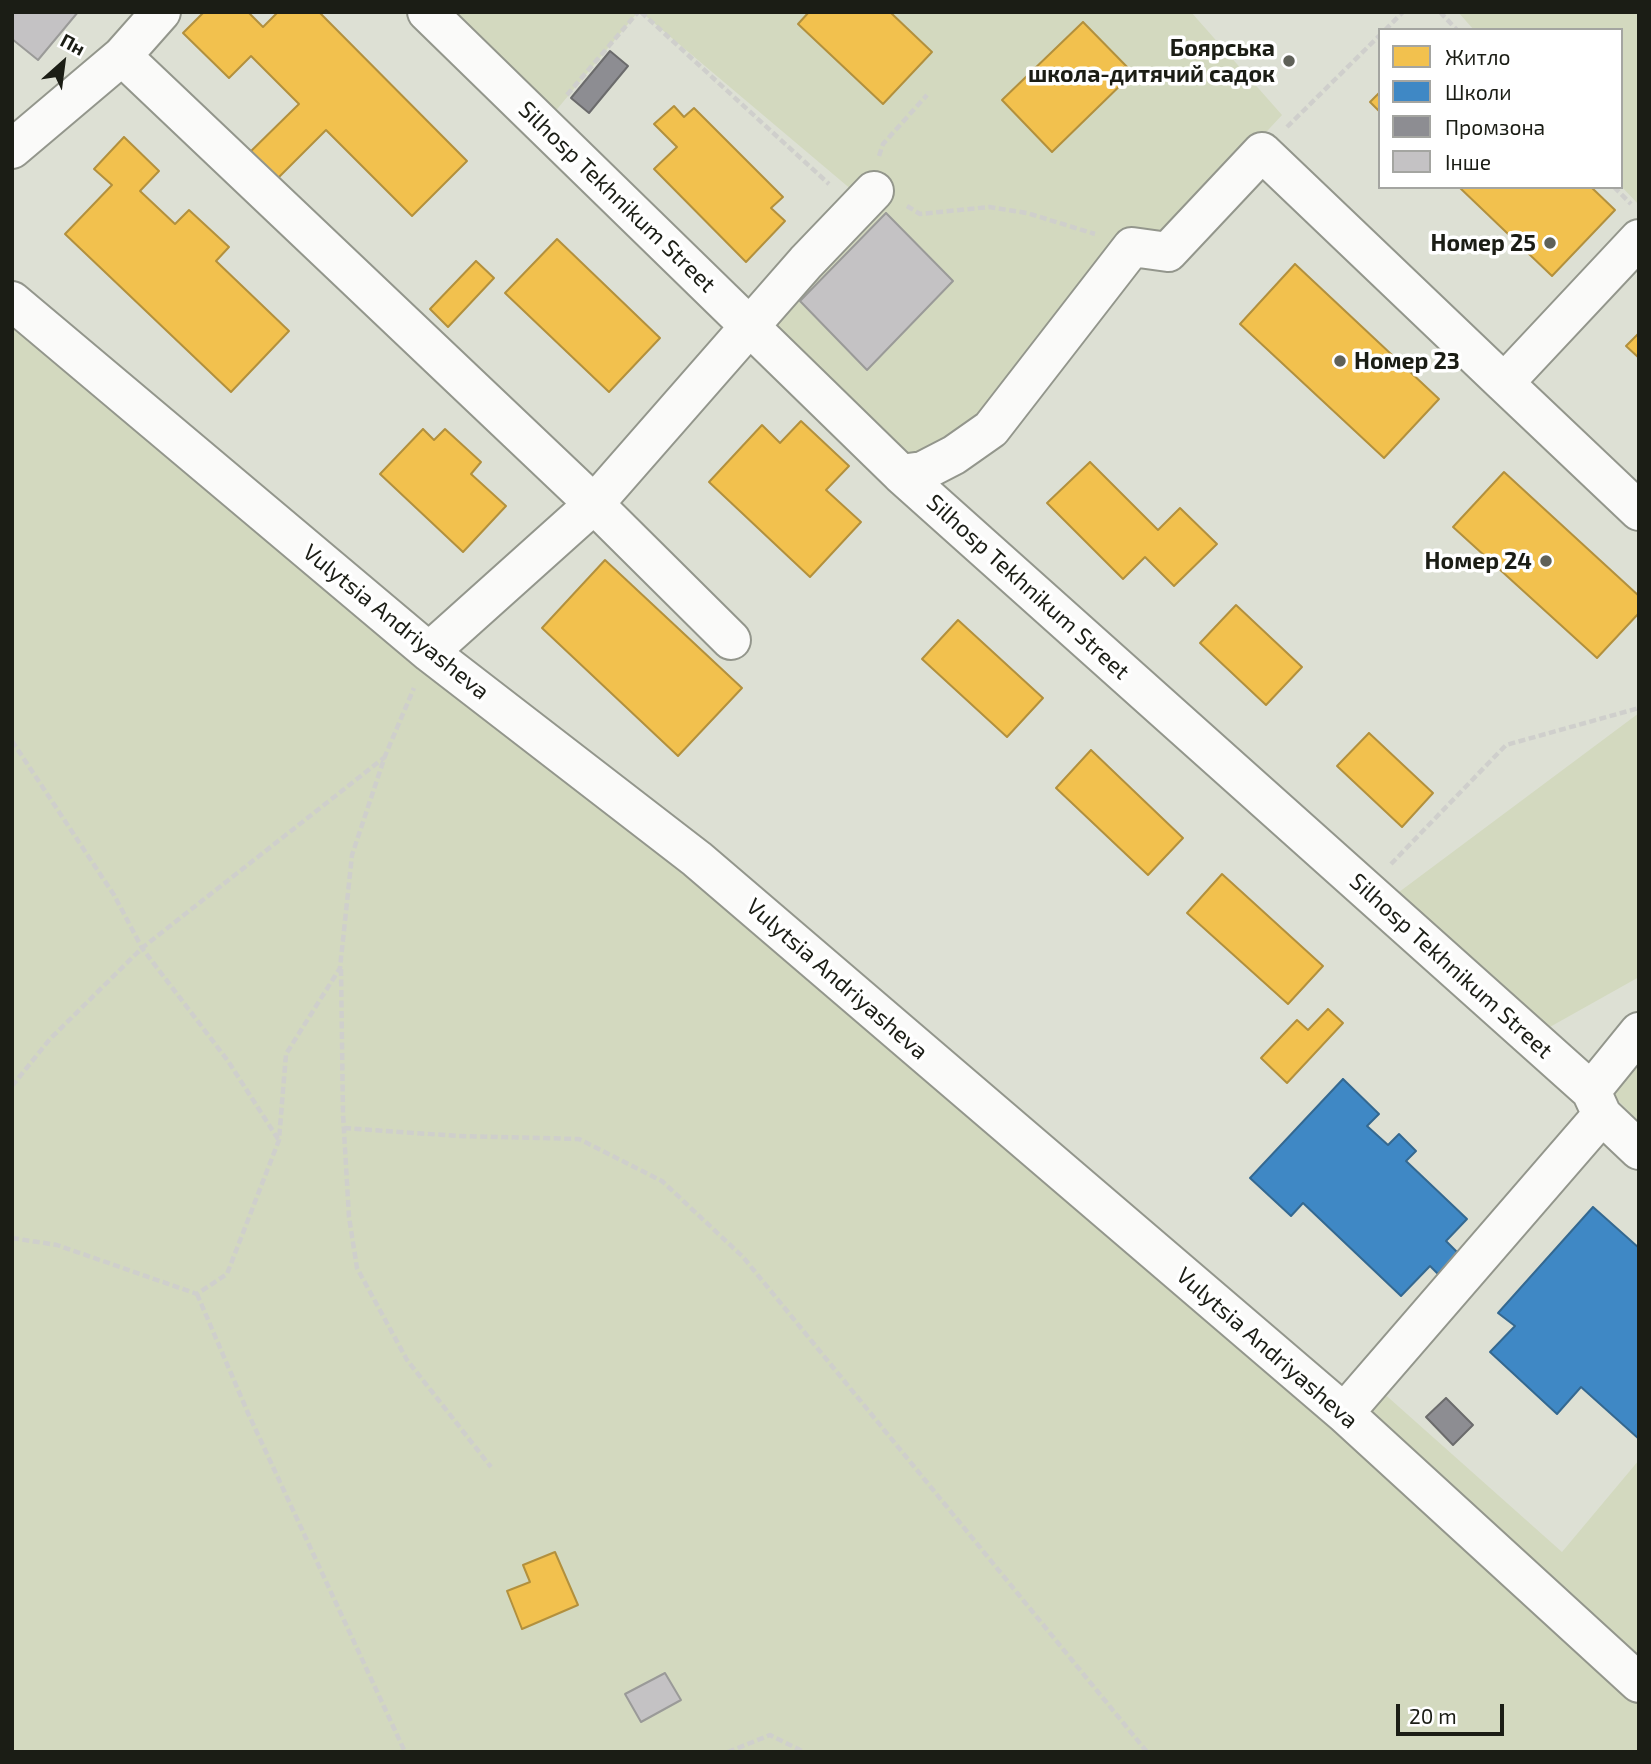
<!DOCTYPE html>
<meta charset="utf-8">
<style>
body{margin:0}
#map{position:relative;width:1651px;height:1764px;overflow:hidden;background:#dde0d4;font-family:"Exo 2",sans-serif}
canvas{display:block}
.frame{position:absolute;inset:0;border:14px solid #1b1d15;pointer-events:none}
.legend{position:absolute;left:1378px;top:28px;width:245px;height:161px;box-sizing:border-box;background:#fff;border:2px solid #a4a5a1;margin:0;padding:9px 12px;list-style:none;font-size:21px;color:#1b1d15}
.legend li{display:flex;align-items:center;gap:14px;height:35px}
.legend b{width:35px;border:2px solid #a4a5a1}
.north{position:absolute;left:28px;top:28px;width:70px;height:70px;-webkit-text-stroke:5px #fff;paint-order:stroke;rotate:28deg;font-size:19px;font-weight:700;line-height:28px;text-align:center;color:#1b1d15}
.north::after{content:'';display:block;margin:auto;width:24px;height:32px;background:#1b1d15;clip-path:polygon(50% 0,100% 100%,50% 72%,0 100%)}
.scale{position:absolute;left:1396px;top:1704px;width:108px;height:32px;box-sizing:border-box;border:4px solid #1b1d15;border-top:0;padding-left:9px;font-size:21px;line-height:24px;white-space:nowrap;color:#1b1d15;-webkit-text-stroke:5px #fff;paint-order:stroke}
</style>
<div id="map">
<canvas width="1651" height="1764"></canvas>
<div class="frame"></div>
<ul class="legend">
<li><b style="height:19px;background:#f2c14e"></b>Житло</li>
<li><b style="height:19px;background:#3f88c5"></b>Школи</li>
<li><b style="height:19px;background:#8d8d92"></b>Промзона</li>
<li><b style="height:19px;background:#c4c2c4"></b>Інше</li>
</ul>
<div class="north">Пн</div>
<div class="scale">20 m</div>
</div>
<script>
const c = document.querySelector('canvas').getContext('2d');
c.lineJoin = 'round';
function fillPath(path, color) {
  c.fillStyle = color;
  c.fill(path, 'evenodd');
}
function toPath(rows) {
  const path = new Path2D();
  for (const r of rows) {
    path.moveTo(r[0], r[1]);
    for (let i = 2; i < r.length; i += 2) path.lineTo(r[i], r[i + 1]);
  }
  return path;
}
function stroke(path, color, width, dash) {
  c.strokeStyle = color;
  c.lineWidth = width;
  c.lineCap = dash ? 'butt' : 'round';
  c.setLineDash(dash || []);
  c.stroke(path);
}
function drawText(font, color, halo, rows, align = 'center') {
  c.font = font + ' "Exo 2",sans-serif';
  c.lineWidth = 7;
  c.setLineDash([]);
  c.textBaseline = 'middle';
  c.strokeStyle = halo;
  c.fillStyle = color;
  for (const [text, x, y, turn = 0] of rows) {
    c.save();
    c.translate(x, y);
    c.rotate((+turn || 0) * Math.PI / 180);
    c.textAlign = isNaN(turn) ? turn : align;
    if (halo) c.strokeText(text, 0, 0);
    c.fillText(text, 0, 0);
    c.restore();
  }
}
fillPath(toPath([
 [427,12,638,12,543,126],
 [641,12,1191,12,1282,115,991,429,923,471,750,327,859,196],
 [1458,12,1639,12,1639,205,1621,186,1621,30,1474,30],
 [12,295,697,859,1639,1701,1639,1752,12,1752],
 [1639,713,1639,977,1532,1037,1387,901],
 [1639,1044,1639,1122,1607,1089],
 [1380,1390,1562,1552,1639,1460,1639,1669,1358,1416]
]), '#d3d9bf');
const homes = toPath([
 [204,12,248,12,263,27,278,12,319,12,467,161,412,216,326,130,272,184,245,157,299,104,251,56,229,78,183,33,204,12],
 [809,12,890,12,932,52,883,104,798,24,809,12],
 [1083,22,1133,73,1052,152,1002,100,1083,22],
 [1380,92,1380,112,1370,102,1380,92],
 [674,106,684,117,694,108,783,197,771,208,785,221,746,262,654,169,677,147,654,124,674,106],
 [124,137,159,171,140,191,175,224,189,210,229,247,216,261,289,331,231,392,65,234,112,185,94,169,124,137],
 [1459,187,1591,187,1615,210,1552,276,1459,187],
 [557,239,660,338,609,392,505,293,557,239],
 [476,261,494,278,448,327,430,309,476,261],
 [1295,264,1439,399,1384,458,1240,324,1295,264],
 [1639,333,1639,358,1626,346,1639,333],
 [801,421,849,466,826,490,861,522,810,577,709,482,762,425,780,443,801,421],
 [423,429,434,440,445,429,481,462,471,474,506,506,463,552,380,474,423,429],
 [1090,462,1158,530,1180,508,1217,544,1174,586,1145,557,1123,579,1047,503,1090,462],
 [1504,472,1639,596,1639,613,1597,658,1453,527,1504,472],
 [605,560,742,688,678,756,542,628,605,560],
 [1236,605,1302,667,1266,705,1200,643,1236,605],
 [958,620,1043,698,1007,737,922,659,958,620],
 [1369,733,1433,793,1402,827,1337,766,1369,733],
 [1091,750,1183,838,1148,875,1056,788,1091,750],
 [1222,874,1323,966,1288,1004,1187,913,1222,874],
 [1328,1009,1343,1023,1287,1083,1261,1058,1297,1020,1308,1030,1328,1009],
 [555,1552,578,1605,522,1629,507,1591,530,1582,523,1565,555,1552]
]);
fillPath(homes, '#f2c14e');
stroke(homes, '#b2903d', 2);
const schools = toPath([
 [1343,1079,1379,1114,1367,1126,1388,1145,1399,1134,1416,1151,1406,1161,1467,1219,1446,1241,1458,1253,1438,1274,1430,1266,1401,1296,1303,1203,1291,1216,1250,1178,1343,1079],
 [1593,1207,1639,1248,1639,1439,1581,1387,1557,1414,1490,1352,1515,1326,1498,1313,1593,1207]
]);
fillPath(schools, '#3f88c5');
stroke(schools, '#346890', 2);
const industry = toPath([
 [610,51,628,66,589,113,571,98,610,51],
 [1446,1398,1473,1425,1453,1445,1426,1417,1446,1398]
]);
fillPath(industry, '#8d8d92');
stroke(industry, '#6b6b6c', 2);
const building = toPath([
 [12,12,78,12,38,60,12,39,12,12],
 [886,213,953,281,867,370,800,301,886,213],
 [665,1673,681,1700,641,1722,625,1694,665,1673]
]);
fillPath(building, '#c4c2c4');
stroke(building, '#9a9a98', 2);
const minor = toPath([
 [427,12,901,474,1591,1091,1602,1115,1639,1150],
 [122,56,594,504,731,640],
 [12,149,122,56,161,12],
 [12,301,429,652,697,859,1344,1413,1639,1683],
 [1504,383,1639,511],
 [901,474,923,471,954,455,991,429,1132,247,1168,252,1262,152,1504,383,1639,239],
 [429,652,594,504,806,262,874,191],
 [1591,1091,1639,1032],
 [1344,1413,1602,1115]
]);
stroke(minor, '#93968c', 42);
stroke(toPath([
 [641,12,829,184],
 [1440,12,1457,30],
 [1385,30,1403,12],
 [567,95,638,12],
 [1287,127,1380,35],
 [879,156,883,144,927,95],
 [1614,187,1631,204],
 [907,206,920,214,989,207,1027,213,1095,234],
 [12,741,114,895,142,948,228,1061,278,1139],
 [1391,864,1506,745,1639,708],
 [341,969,343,1114,349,1217,357,1268,407,1360,491,1467],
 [12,1086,50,1039,142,948,385,757],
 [344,1128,458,1136,579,1139,662,1181,743,1257,1147,1752],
 [12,1238,57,1245,197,1294,227,1274,279,1140,286,1054,340,968,352,855,385,756,414,688],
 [197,1294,248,1413,405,1752],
 [728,1752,770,1735,804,1752]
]), '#cfcfcc', 4.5, [7, 3.5]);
stroke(minor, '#fafaf9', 38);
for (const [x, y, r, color] of [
 [1289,61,7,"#5f6158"],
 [1550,243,7,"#5f6158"],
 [1340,361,7,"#5f6158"],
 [1546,561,7,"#5f6158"]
]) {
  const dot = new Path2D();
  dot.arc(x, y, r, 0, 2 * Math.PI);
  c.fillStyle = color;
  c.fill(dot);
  stroke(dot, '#fff', 2.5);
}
drawText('bold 23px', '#1b1d15', '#fff', [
 ["Боярська",1275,48],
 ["школа-дитячий садок",1275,74],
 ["Номер 25",1536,243],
 ["Номер 23",1354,361,"left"],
 ["Номер 24",1532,561]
], 'right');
drawText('23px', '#1b1d15', '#fff', [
 ["Silhosp Tekhnikum Street",617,197,44],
 ["Silhosp Tekhnikum Street",1028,587,42],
 ["Vulytsia Andriyasheva",396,622,39],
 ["Silhosp Tekhnikum Street",1451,966,42],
 ["Vulytsia Andriyasheva",837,979,41],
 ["Vulytsia Andriyasheva",1267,1348,41]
]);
</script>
